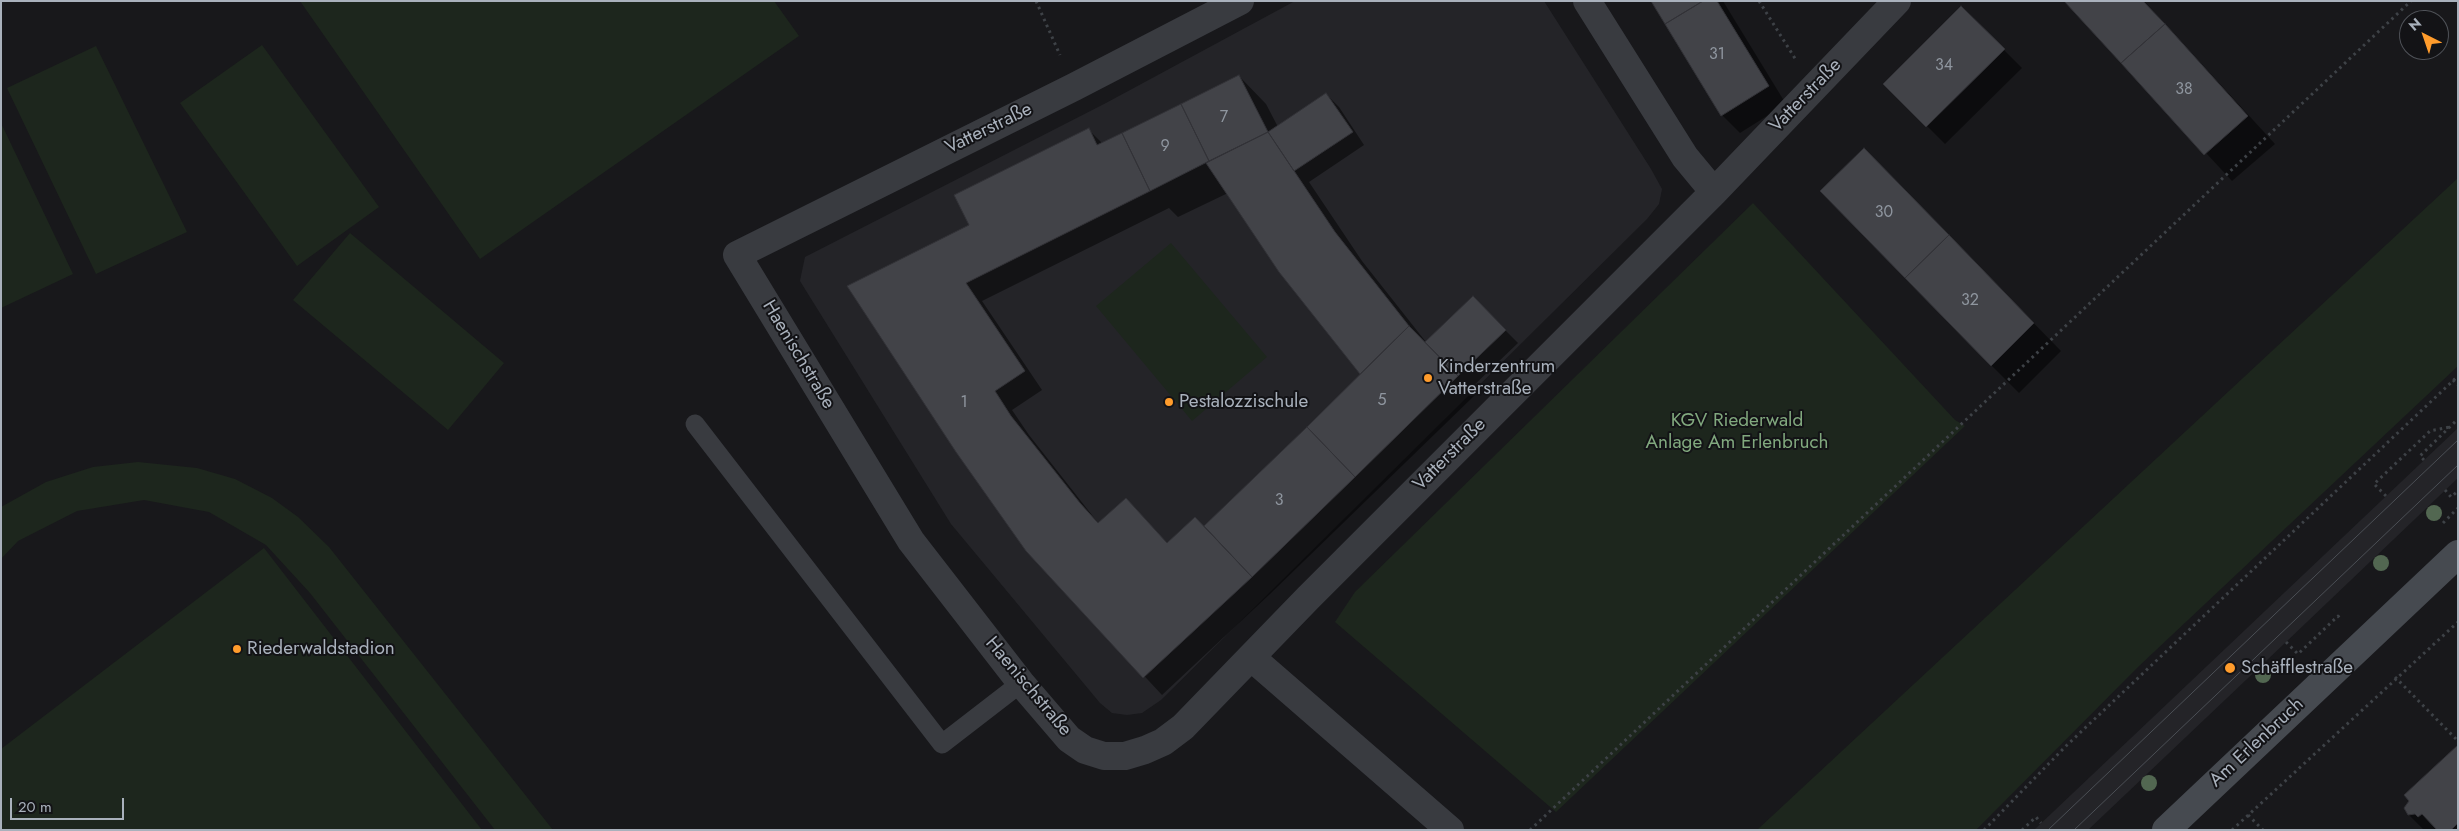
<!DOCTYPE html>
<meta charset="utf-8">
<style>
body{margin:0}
#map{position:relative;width:2459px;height:831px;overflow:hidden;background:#18181b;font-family:Jost,sans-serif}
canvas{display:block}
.frame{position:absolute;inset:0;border:2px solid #a9b1bc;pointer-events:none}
.north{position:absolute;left:2399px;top:10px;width:50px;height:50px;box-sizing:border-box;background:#131316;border:1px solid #4f5258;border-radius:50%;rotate:319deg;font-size:14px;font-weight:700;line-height:20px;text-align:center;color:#a9b1bc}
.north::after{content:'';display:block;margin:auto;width:18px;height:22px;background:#ff9c2c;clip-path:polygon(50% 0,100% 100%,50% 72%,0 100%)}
.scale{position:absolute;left:10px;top:798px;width:114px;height:22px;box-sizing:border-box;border:2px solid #a9b1bc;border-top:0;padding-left:6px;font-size:15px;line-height:18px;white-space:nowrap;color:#a9b1bc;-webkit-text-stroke:4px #131316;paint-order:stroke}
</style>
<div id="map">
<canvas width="2459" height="831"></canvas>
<div class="frame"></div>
<div class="north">N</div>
<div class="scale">20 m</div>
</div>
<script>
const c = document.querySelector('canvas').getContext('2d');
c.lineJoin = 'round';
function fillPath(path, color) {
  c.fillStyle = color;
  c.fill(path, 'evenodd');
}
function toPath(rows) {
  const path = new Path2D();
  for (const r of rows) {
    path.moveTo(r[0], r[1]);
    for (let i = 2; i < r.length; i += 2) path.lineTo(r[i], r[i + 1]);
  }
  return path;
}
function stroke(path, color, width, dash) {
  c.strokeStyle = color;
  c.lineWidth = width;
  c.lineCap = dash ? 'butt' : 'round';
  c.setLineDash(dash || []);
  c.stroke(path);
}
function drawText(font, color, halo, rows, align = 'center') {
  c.font = font + ' Jost,sans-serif';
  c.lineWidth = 4;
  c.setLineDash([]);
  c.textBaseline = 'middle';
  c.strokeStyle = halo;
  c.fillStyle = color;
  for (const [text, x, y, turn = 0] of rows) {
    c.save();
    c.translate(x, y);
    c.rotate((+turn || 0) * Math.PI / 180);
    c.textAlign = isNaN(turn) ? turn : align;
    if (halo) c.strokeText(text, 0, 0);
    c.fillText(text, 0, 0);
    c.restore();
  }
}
fillPath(toPath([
 [1295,1,1544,1,1651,169,1662,189,1659,204,1647,219,1161,700,1142,713,1127,715,1112,713,1100,703,951,524,800,281,802,271,805,257,1106,103],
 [2458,428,2458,478,2286,642,2088,830,2034,830]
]), '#242428');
fillPath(toPath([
 [300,1,774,1,799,36,480,259],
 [262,45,379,207,297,266,180,103],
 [96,46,187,232,96,274,7,88],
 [1,123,73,274,1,308],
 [2458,178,2458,366,2138,667,1976,830,1757,830],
 [1753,203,1955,420,1965,426,1556,812,1335,622,1355,592],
 [350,233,504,363,448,430,293,300],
 [1171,243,1267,357,1192,421,1096,306],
 [138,462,197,468,235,479,272,498,298,517,329,547,553,830,495,830,310,593,266,545,209,512,144,500,77,511,18,541,1,559,1,507,46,482,93,467],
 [264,548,482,830,1,830,1,749]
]), '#1d261d');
fillPath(toPath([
 [1653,1,1723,1,1786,104,1740,133,1722,115],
 [2065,1,2144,1,2275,144,2232,181],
 [1961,7,2022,68,1945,144,1885,84],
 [1239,76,1266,104,1278,127,1326,94,1339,107,1364,145,1309,182,1362,261,1426,342,1485,310,1518,343,1469,390,1475,395,1270,594,1162,695,1027,550,849,286,970,225,1089,130,1103,144],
 [1228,193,1280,271,1362,374,1204,528,1168,544,1099,524,1029,435,1012,410,1042,390,982,301,1169,208,1178,217],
 [1891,177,2061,351,2019,393,1991,365],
 [2458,747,2458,830,2424,830,2409,815]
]), '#0007');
const building = toPath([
 [1651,1,1703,1,1665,24,1651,1],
 [1703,1,1717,1,1769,86,1721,116,1665,24,1703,1],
 [2064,1,2143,1,2165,24,2121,63,2064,1],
 [1961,6,2005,49,1926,127,1883,84,1961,6],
 [2165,24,2248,116,2204,155,2121,63,2165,24],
 [1239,75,1268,132,1209,161,1181,104,1239,75],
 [1326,93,1353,132,1294,171,1268,132,1326,93],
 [1181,104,1209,161,1150,191,1122,133,1181,104],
 [1089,128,1097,145,1122,133,1150,191,966,283,1025,371,995,391,1011,416,1080,503,1098,523,1126,498,1167,543,1195,517,1252,577,1143,678,1026,551,956,452,847,286,969,225,954,195,1089,128],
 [1268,132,1335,232,1409,326,1360,374,1279,272,1206,163,1268,132],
 [1864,148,1949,235,1905,278,1820,191,1864,148],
 [1949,235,2034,323,1991,366,1905,278,1949,235],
 [1473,296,1506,330,1458,376,1425,342,1473,296],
 [1409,326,1458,376,1355,477,1307,427,1409,326],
 [1307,427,1355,477,1252,577,1204,526,1307,427],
 [2458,745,2458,823,2451,830,2437,830,2422,814,2418,817,2415,814,2408,815,2404,808,2409,801,2404,795,2458,745]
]);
fillPath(building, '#424348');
stroke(building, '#323237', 1);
stroke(toPath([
 [1036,1,1060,55],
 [1759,1,1796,60],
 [2453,380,2458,385],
 [2424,460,2420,456,2458,419],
 [2445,490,2451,497,2458,491],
 [2386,496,2374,484,2430,431,2450,427],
 [2443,523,2458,508],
 [2286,642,2298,654,2338,616,2341,620],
 [2395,677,2458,741],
 [2248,815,2263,830],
 [1530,830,2411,1],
 [1984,830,2066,746,2458,376],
 [2022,830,2036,817,2041,823],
 [2232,830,2458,622]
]), '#3e4247', 3, [2.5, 4]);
stroke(toPath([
 [695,424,942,744,1021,683]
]), '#393b40', 19);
stroke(toPath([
 [1240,1,1074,87,737,255,911,541,1021,683,1069,739,1085,750,1104,756,1125,756,1145,750,1163,742,1183,727,1309,597,1714,192,1897,1],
 [1587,1,1685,157,1714,192],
 [1252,658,1450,830]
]), '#393b40', 28);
stroke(toPath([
 [2166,830,2458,554]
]), '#464a50', 28);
stroke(toPath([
 [2048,830,2458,440],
 [2074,830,2458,465]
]), '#4b4f55', 1);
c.fillStyle = '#526751';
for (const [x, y] of [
 [2434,513],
 [2381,563],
 [2263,675],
 [2149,783]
]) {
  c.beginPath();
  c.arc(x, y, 8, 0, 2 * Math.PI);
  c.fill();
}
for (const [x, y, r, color] of [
 [1428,378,5,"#ff9c2c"],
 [1169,402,5,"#ff9c2c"],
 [237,649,5,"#ff9c2c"],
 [2230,668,6,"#ff9c2c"]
]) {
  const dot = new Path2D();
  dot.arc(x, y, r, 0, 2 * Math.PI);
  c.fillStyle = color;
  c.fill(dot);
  stroke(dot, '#131316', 2);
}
drawText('16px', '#8f969f', null, [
 ["31",1717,55],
 ["34",1944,66],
 ["38",2184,90],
 ["7",1224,118],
 ["9",1165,147],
 ["30",1884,213],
 ["32",1970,301],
 ["5",1382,401],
 ["1",964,403],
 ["3",1279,501]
]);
drawText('19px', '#a9b1bc', '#131316', [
 ["Vatterstraße",1806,96,-46],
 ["Vatterstraße",989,129,-26],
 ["Haenischstraße",798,355,59],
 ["Vatterstraße",1450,455,-45],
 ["Haenischstraße",1028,687,50],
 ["Am Erlenbruch",2257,743,-43]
]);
drawText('19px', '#a9b1bc', '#131316', [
 ["Kinderzentrum",1438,367],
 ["Vatterstraße",1438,389],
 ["Pestalozzischule",1179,402],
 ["Riederwaldstadion",247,649],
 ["Schäfflestraße",2241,668]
], 'left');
drawText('19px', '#81a87e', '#131316', [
 ["KGV Riederwald",1737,421],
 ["Anlage Am Erlenbruch",1737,443]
]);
</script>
